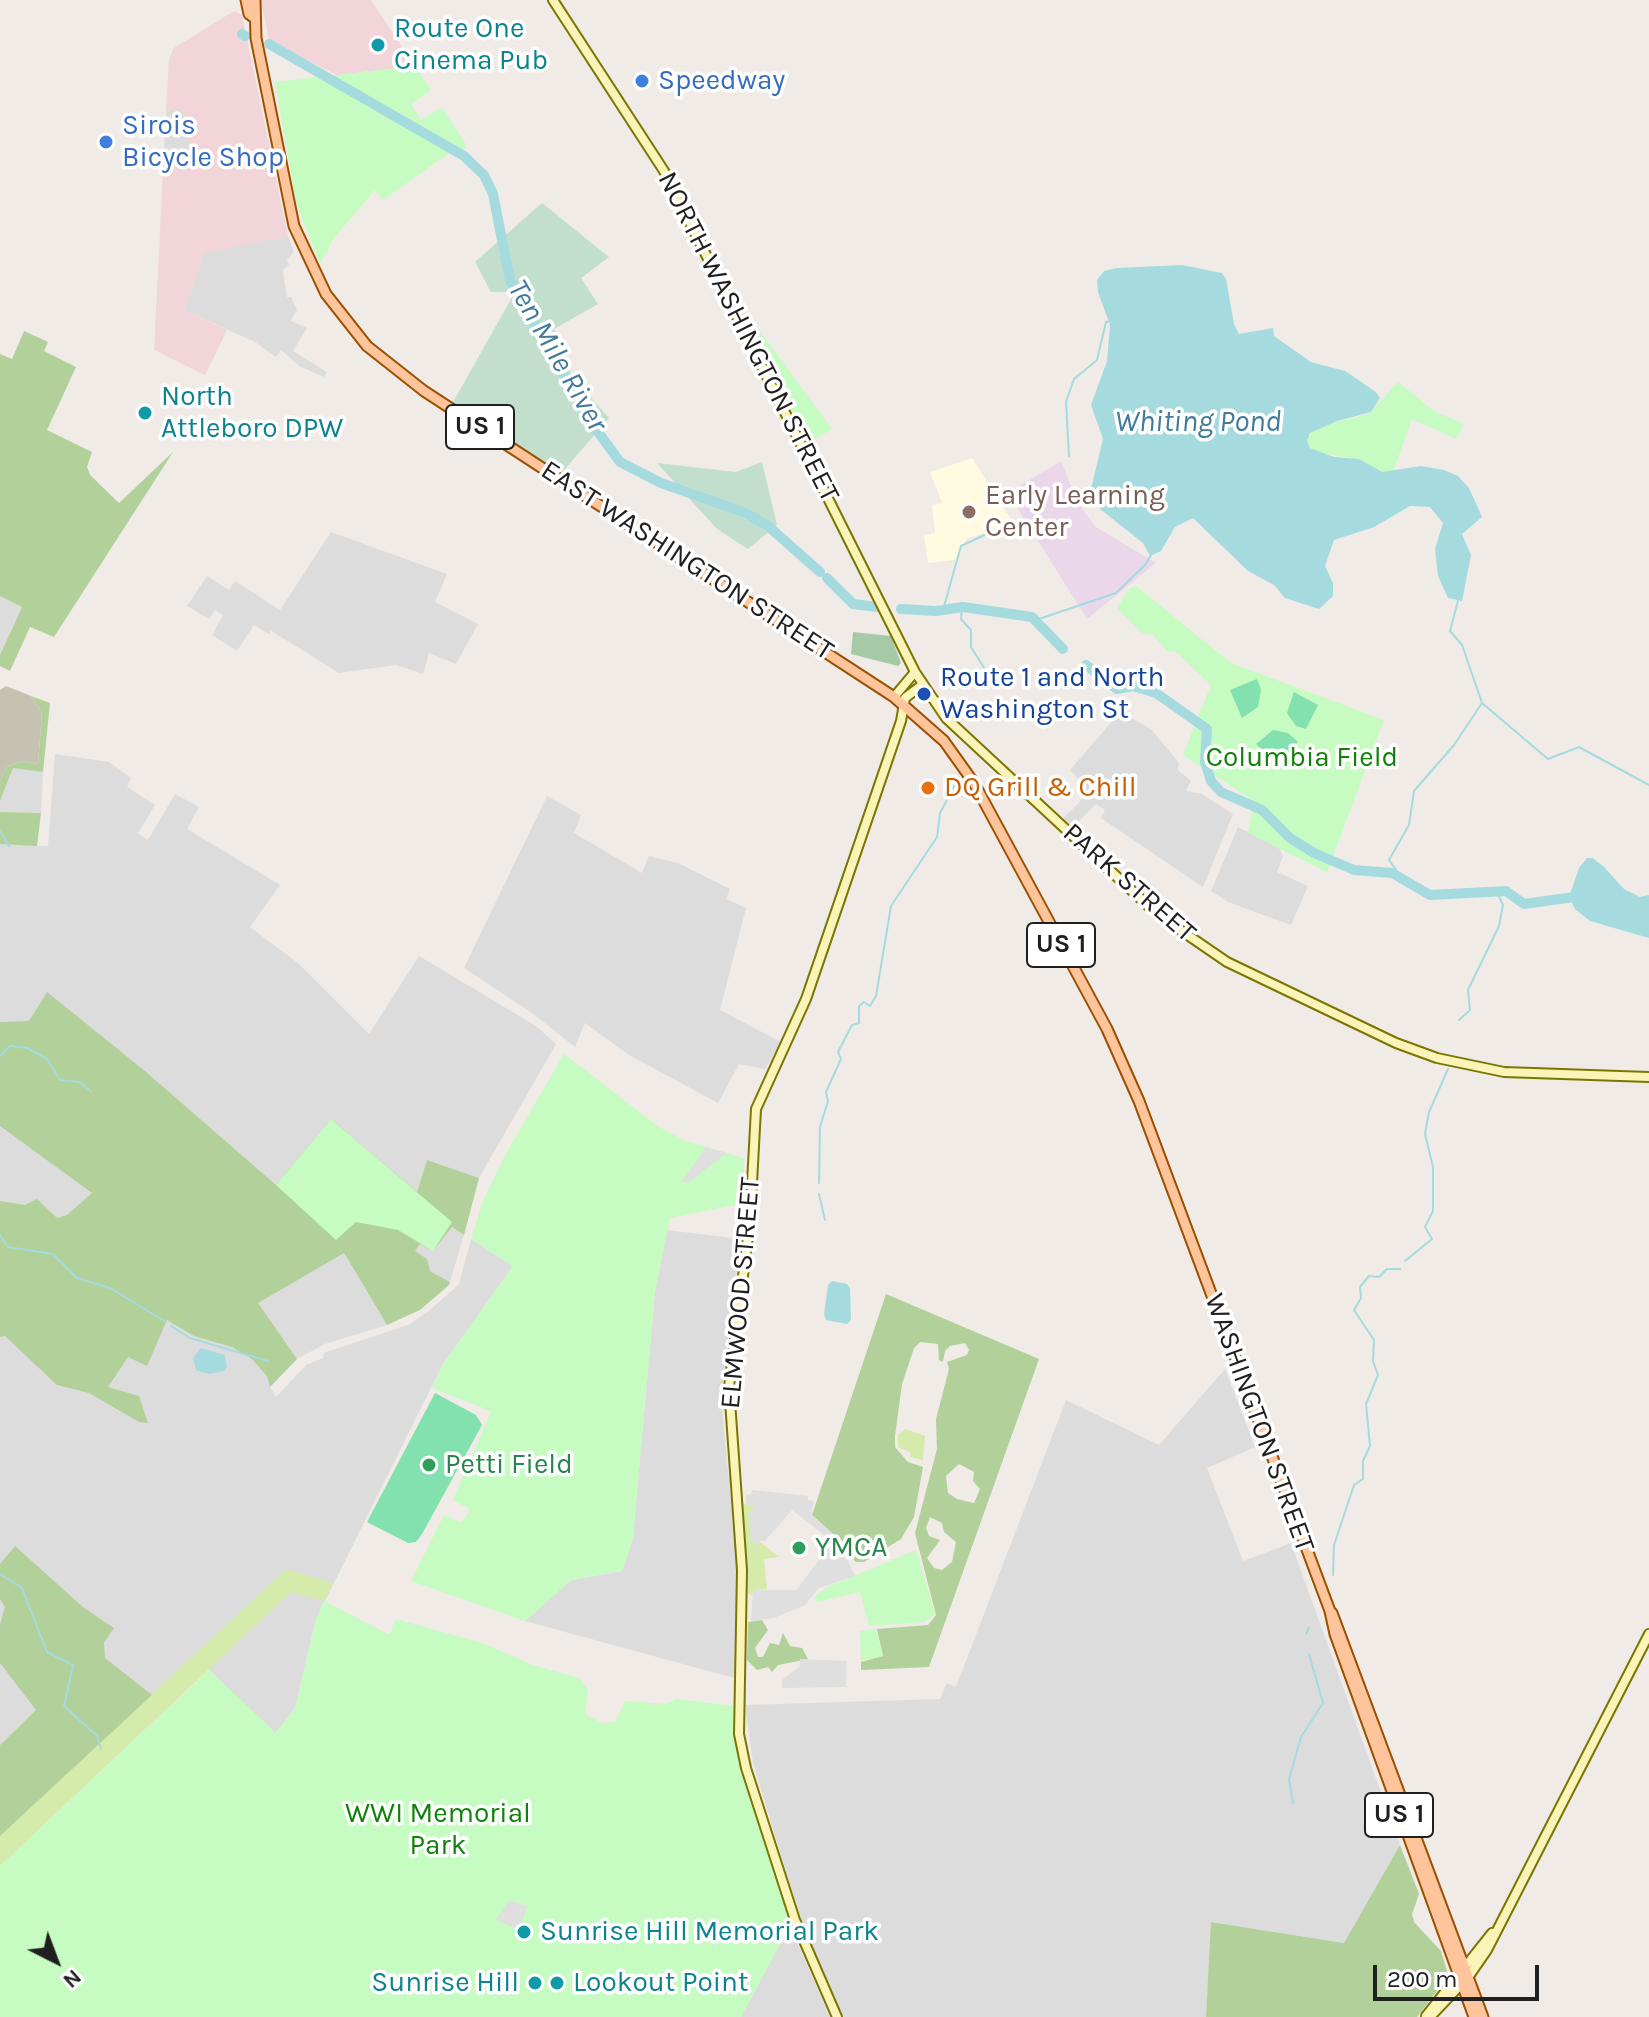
<!DOCTYPE html>
<style>
body{margin:0}
#map{position:relative;width:1649px;height:2017px;overflow:hidden;background:#f0ebe6;font-family:Karla,sans-serif}
canvas{display:block}
.north{position:absolute;left:16px;top:1921px;width:80px;height:80px;-webkit-text-stroke:6px #fff;paint-order:stroke;rotate:138deg;font-size:22px;font-weight:700;line-height:32px;text-align:center;color:#1f1f1f}
.north::after{content:'';display:block;margin:auto;width:28px;height:36px;background:#1f1f1f;clip-path:polygon(50% 0,100% 100%,50% 72%,0 100%)}
.scale{position:absolute;left:1373px;top:1965px;width:166px;height:36px;box-sizing:border-box;border:4px solid #1f1f1f;border-top:0;padding-left:10px;font-size:24px;line-height:28px;white-space:nowrap;color:#1f1f1f;-webkit-text-stroke:6px #fff;paint-order:stroke}
</style>
<div id="map">
<canvas width="1649" height="2017"></canvas>
<div class="north">N</div>
<div class="scale">200 m</div>
</div>
<script>
const c = document.querySelector('canvas').getContext('2d');
c.lineJoin = 'round';
function fillPath(path, color) {
  c.fillStyle = color;
  c.fill(path, 'evenodd');
}
function toPath(rows) {
  const path = new Path2D();
  for (const r of rows) {
    path.moveTo(r[0], r[1]);
    for (let i = 2; i < r.length; i += 2) path.lineTo(r[i], r[i + 1]);
  }
  return path;
}
function stroke(path, color, width, dash) {
  c.strokeStyle = color;
  c.lineWidth = width;
  c.lineCap = dash ? 'butt' : 'round';
  c.setLineDash(dash || []);
  c.stroke(path);
}
function drawText(font, color, halo, rows, align = 'center') {
  c.font = font + ' Karla,sans-serif';
  c.lineWidth = 7;
  c.setLineDash([]);
  c.textBaseline = 'middle';
  c.strokeStyle = halo;
  c.fillStyle = color;
  for (const [text, x, y, turn = 0] of rows) {
    c.save();
    c.translate(x, y);
    c.rotate((+turn || 0) * Math.PI / 180);
    c.textAlign = isNaN(turn) ? turn : align;
    if (halo) c.strokeText(text, 0, 0);
    c.fillText(text, 0, 0);
    c.restore();
  }
}
fillPath(toPath([
 [182,107,191,151,164,152,166,111],
 [288,236,294,252,287,260,289,265,283,270,287,297,291,297,297,310,291,321,307,328,293,351,327,372,324,377,299,366,281,350,276,357,255,342,184,310,204,252],
 [331,532,447,574,435,602,478,624,456,664,429,653,423,674,396,665,339,673,270,630,270,635,254,625,237,651,212,635,223,615,215,610,209,619,187,606,207,576,229,590,235,581,280,610],
 [0,596,22,607,0,655],
 [1120,712,1151,729,1179,763,1178,770,1191,781,1186,791,1202,794,1233,814,1203,887,1101,818,1105,810,1096,804,1073,827,1063,818,1079,803,1086,788,1070,770],
 [55,754,109,762,131,778,127,787,155,805,138,833,148,840,175,794,199,807,187,829,280,885,250,927,298,963,369,1034,419,956,536,1026,556,1044,479,1178,427,1160,417,1192,336,1240,387,1325,325,1344,297,1359,270,1387,276,1397,306,1365,323,1358,324,1353,408,1325,430,1310,459,1284,471,1239,513,1266,443,1364,316,1619,295,1708,275,1734,199,1660,142,1704,89,1753,36,1710,0,1745,0,1337,275,1185,145,1071,47,993,30,1021,0,1022,0,844,48,846],
 [13,767,43,772,41,813,0,812,0,801],
 [547,796,581,815,574,833,642,873,649,856,678,863,730,889,726,899,746,908,720,1010,781,1042,765,1069,739,1064,718,1103,629,1055,585,1023,575,1047,532,1013,464,968],
 [1238,827,1279,848,1283,856,1277,872,1308,886,1291,925,1228,902,1211,891],
 [0,1126,165,1244,0,1284],
 [452,1227,464,1235,450,1282,430,1271,414,1252,420,1243,433,1251],
 [667,1230,740,1239,721,1397,738,1578,734,1678,525,1621,571,1580,622,1571,633,1537,655,1292],
 [1225,1369,1255,1447,1207,1468,1243,1561,1291,1543,1400,1845,1344,1943,1212,1922,1206,2017,844,2017,804,1926,791,1888,753,1763,745,1705,940,1699,947,1683,956,1687,1066,1400,1159,1445],
 [794,1936,830,2017,741,2017,782,1940]
]), '#dddcdd');
fillPath(toPath([
 [261,0,371,0,415,66,337,75,269,41],
 [234,11,242,15,288,236,204,253,184,310,227,330,205,375,154,350,164,152,191,151,182,108,166,111,169,59,174,48]
]), '#f1d5d8');
fillPath(toPath([
 [1061,461,1079,505,1096,527,1156,563,1087,619,1008,493]
]), '#ead7e9');
fillPath(toPath([
 [972,458,1010,518,992,530,966,539,955,560,928,563,924,535,935,533,932,505,942,503,930,472]
]), '#fffae0');
fillPath(toPath([
 [6,686,31,696,42,713,38,764,22,761,6,767,0,782,0,690]
]), '#c5c2b1');
fillPath(toPath([
 [905,1429,925,1436,923,1460,910,1457,910,1452,898,1447,898,1435],
 [760,1501,756,1545,759,1541,779,1557,764,1559,767,1589,754,1590,752,1596,748,1593,743,1504,753,1505,753,1502],
 [286,1569,333,1583,324,1601,291,1592,0,1866,0,1836]
]), '#d4ebab');
fillPath(toPath([
 [24,331,48,342,44,351,76,367,47,430,92,452,87,467,90,475,119,503,173,452,54,637,30,627,10,671,0,666,0,655,22,607,0,596,0,354,12,359],
 [31,696,50,703,43,772,13,768,0,801,0,782,6,767,22,761,38,764,42,713],
 [0,812,41,813,37,846,0,844],
 [47,992,145,1071,276,1185,331,1119,417,1192,427,1160,479,1178,464,1235,452,1227,433,1251,420,1244,415,1251,427,1259,430,1271,450,1282,449,1285,420,1310,387,1325,344,1253,258,1303,297,1359,270,1387,267,1376,252,1359,232,1347,194,1336,167,1320,147,1366,128,1357,108,1387,139,1396,148,1423,139,1422,89,1393,57,1385,5,1336,0,1337,0,1201,25,1205,37,1199,57,1218,67,1215,92,1193,0,1126,0,1022,29,1021],
 [886,1294,1039,1359,929,1667,861,1670,861,1662,883,1656,877,1629,928,1625,936,1615,915,1533,937,1449,936,1419,949,1369,947,1362,967,1355,969,1350,965,1343,950,1346,945,1351,943,1362,939,1360,938,1344,920,1342,914,1348,902,1384,895,1436,895,1447,908,1462,923,1467,914,1517,901,1539,864,1562,856,1562,850,1556,849,1548,812,1515],
 [959,1464,974,1472,973,1481,980,1489,974,1503,957,1499,948,1493,946,1476],
 [930,1517,942,1523,944,1532,956,1542,952,1562,942,1570,934,1568,927,1558,940,1540,929,1536,926,1528],
 [15,1546,84,1608,114,1628,104,1642,105,1658,152,1695,0,1836,0,1745,36,1710,0,1663,0,1624,5,1607,0,1599,0,1564],
 [762,1620,768,1630,755,1648,758,1657,763,1657,770,1643,779,1645,783,1633,790,1646,802,1648,808,1659,778,1665,772,1672,768,1667,757,1670,747,1660,748,1622],
 [1400,1845,1419,1894,1412,1914,1414,1922,1441,1951,1447,1971,1440,1987,1417,2017,1206,2017,1211,1922,1344,1943]
]), '#b2d099');
fillPath(toPath([
 [542,203,609,257,581,278,598,304,554,329,572,376,609,418,559,476,552,475,517,445,508,444,496,432,485,428,465,409,452,404,515,292,491,292,475,262],
 [762,462,777,525,748,549,717,529,657,463,736,472]
]), '#c2dfcd');
fillPath(toPath([
 [853,632,891,636,901,663,898,666,851,654]
]), '#a6caa6');
fillPath(toPath([
 [415,66,431,90,411,104,421,120,442,107,467,146,460,151,456,148,383,200,375,190,333,239,320,264,296,202,275,82],
 [748,315,832,429,808,443,744,317],
 [1398,382,1434,411,1464,424,1456,439,1412,419,1393,472,1390,473,1378,471,1359,459,1320,453,1307,445,1308,436,1324,425,1369,414],
 [1136,586,1231,663,1384,720,1327,872,1248,833,1254,801,1183,755,1211,685,1176,652,1167,651,1153,635,1142,633,1117,608,1129,589],
 [564,1054,659,1127,686,1141,744,1158,744,1203,670,1218,655,1292,633,1537,623,1570,571,1580,525,1621,411,1581,444,1515,462,1523,470,1509,453,1500,491,1411,432,1388,443,1364,513,1266,471,1239,483,1201,504,1157],
 [331,1119,452,1222,433,1251,398,1230,356,1222,336,1240,276,1185],
 [916,1550,935,1614,925,1622,869,1626,860,1592,817,1602,815,1597,825,1588],
 [324,1601,390,1635,396,1619,482,1643,533,1665,579,1678,588,1689,585,1714,602,1723,615,1722,625,1701,666,1704,676,1699,733,1706,735,1744,794,1936,782,1940,741,2017,0,2017,0,1866,209,1670,276,1733,295,1708,316,1619],
 [876,1629,883,1656,861,1661,860,1631]
]), '#c6fbc2');
fillPath(toPath([
 [1257,679,1261,690,1258,707,1242,718,1230,690],
 [1294,692,1318,705,1306,729,1296,726,1287,713],
 [1273,730,1288,733,1298,742,1277,764,1256,744],
 [435,1393,476,1415,482,1425,422,1534,416,1542,408,1543,367,1522]
]), '#82e1ae');
fillPath(toPath([
 [706,1147,727,1153,687,1183,682,1181],
 [752,1490,808,1496,808,1500,814,1501,811,1515,847,1546,844,1553,855,1576,819,1588,805,1605,774,1618,751,1621,753,1590,796,1590,833,1542,792,1510,764,1542,761,1540,756,1545,751,1541,749,1514,754,1506,746,1506,746,1495,751,1494],
 [800,1659,847,1661,846,1687,782,1688,782,1680,800,1666],
 [509,1900,527,1906,520,1930,496,1920]
]), '#dfdfdf');
fillPath(toPath([
 [1182,265,1222,273,1226,279,1234,324,1239,334,1273,328,1274,336,1311,362,1345,371,1376,392,1380,398,1371,412,1337,421,1310,433,1307,441,1310,448,1334,457,1359,459,1382,472,1421,466,1444,470,1458,476,1469,488,1482,517,1462,534,1471,555,1462,601,1448,598,1438,576,1435,549,1443,523,1430,507,1410,506,1374,527,1334,540,1325,566,1333,583,1333,596,1319,609,1285,598,1274,585,1248,571,1193,518,1175,527,1161,551,1150,556,1143,543,1100,509,1091,489,1103,439,1091,405,1107,361,1110,325,1098,292,1097,280,1104,271,1117,268],
 [1587,858,1593,858,1604,867,1624,889,1640,897,1649,895,1649,938,1590,921,1575,909,1569,897,1579,868],
 [832,1281,847,1284,850,1288,851,1320,847,1324,826,1320,824,1314,828,1285],
 [201,1348,225,1355,227,1367,224,1371,209,1374,196,1370,193,1358]
]), '#a5dbdf');
stroke(toPath([
 [1069,456,1066,402,1074,379,1097,360,1106,322,1110,321],
 [1458,601,1450,631,1462,645,1482,703,1548,759,1579,747,1649,785],
 [962,607,961,619,971,630,971,647,986,671,983,677],
 [943,610,961,546,991,532],
 [1036,620,1116,593,1145,565,1151,555],
 [0,831,9,846],
 [1401,877,1389,860,1409,825,1414,791,1454,745,1482,703],
 [1459,1020,1470,1010,1468,990,1499,926,1503,905,1497,892],
 [0,1056,10,1046,27,1048,47,1059,60,1080,79,1082,91,1091],
 [819,1183,820,1127,828,1101,826,1092,841,1059,838,1052,852,1025,859,1023,859,1006,864,1002,870,1006,876,996,891,906,937,837,940,813,959,777],
 [819,1194,825,1220],
 [0,1235,8,1247,53,1254,77,1278,110,1288,166,1322],
 [1405,1261,1432,1239,1425,1227,1433,1211,1433,1167,1425,1134,1429,1112,1448,1069],
 [171,1326,190,1338,268,1361],
 [0,1574,22,1588,47,1652,73,1665,64,1706,97,1736,101,1749],
 [1333,1575,1334,1545,1354,1485,1363,1479,1363,1461,1370,1446,1366,1404,1378,1375,1373,1361,1374,1340,1354,1310,1361,1298,1360,1287,1369,1276,1379,1277,1387,1269,1400,1269],
 [1306,1634,1309,1628],
 [1293,1803,1289,1779,1301,1737,1323,1703,1309,1654]
]), '#a5dbdf', 2);
stroke(toPath([
 [242,34,245,36],
 [269,44,464,156,484,175,493,194,510,280,590,421,620,462,661,483,746,513,768,526,820,572],
 [827,578,853,604,877,607],
 [901,609,936,611,963,607,1032,617,1063,649],
 [1086,665,1117,689,1133,686,1156,693,1207,729,1205,762,1211,781,1221,792,1262,810,1290,838,1314,853,1354,870,1392,873,1430,895,1506,891,1524,904,1581,896]
]), '#a5dbdf', 10);
const secondary = toPath([
 [553,0,664,171,915,672,946,718,1157,914,1227,962,1396,1043,1437,1058,1504,1072,1649,1077],
 [894,697,915,672],
 [1426,2016,1492,1933],
 [837,2017,795,1920,746,1768,739,1734,742,1570,729,1387,750,1220,756,1109,806,999,901,721,905,698,922,685],
 [1430,2017,1469,1976,1487,1950,1649,1634]
]);
const primary = toPath([
 [246,0,249,14,253,17],
 [255,0,256,38,294,226,326,294,367,346,424,391,894,697,944,741,974,783,1107,1029,1139,1101,1330,1611,1335,1634,1474,2017],
 [1332,1613,1483,2017]
]);
stroke(secondary, '#7b7502', 12);
stroke(primary, '#9b5000', 13);
stroke(secondary, '#fbf4b9', 8);
stroke(primary, '#fec59d', 9);
for (const [x, y, r, color] of [
 [378,45,8,"#0f9aa8"],
 [642,81,8,"#3f7fe0"],
 [106,142,8,"#3f7fe0"],
 [145,413,8,"#0f9aa8"],
 [969,512,8,"#8d6e63"],
 [924,694,8,"#1a4fb4"],
 [928,788,8,"#e8710a"],
 [429,1465,8,"#2e9e5b"],
 [799,1548,8,"#2e9e5b"],
 [524,1932,8,"#0f9aa8"],
 [535,1983,8,"#0f9aa8"],
 [557,1983,8,"#0f9aa8"]
]) {
  const dot = new Path2D();
  dot.arc(x, y, r, 0, 2 * Math.PI);
  c.fillStyle = color;
  c.fill(dot);
  stroke(dot, '#fff', 3);
}
for (const [x, y, w] of [
 [480,427,68],
 [1061,945,68],
 [1399,1815,68]
]) {
  const box = new Path2D();
  box.roundRect(x - w / 2, y - 22, w, 44, 6);
  c.fillStyle = '#fff';
  c.fill(box);
  stroke(box, '#1f1f1f', 2);
}
drawText('bold 26px', '#1f1f1f', null, [
 ["US 1",480,427],
 ["US 1",1061,945],
 ["US 1",1399,1815]
]);
drawText('28px', '#0d838f', '#fff', [
 ["Route One",394,29],
 ["Cinema Pub",394,61],
 ["North",161,397],
 ["Attleboro DPW",161,429],
 ["Sunrise Hill Memorial Park",540,1932],
 ["Sunrise Hill",519,1983,"right"],
 ["Lookout Point",573,1983]
], 'left');
drawText('28px', '#366cbe', '#fff', [
 ["Speedway",658,81],
 ["Sirois",122,126],
 ["Bicycle Shop",122,158]
], 'left');
drawText('28px', '#1f1f1f', '#fff', [
 ["NORTH WASHINGTON STREET",748,337,63],
 ["EAST WASHINGTON STREET",687,561,33],
 ["PARK STREET",1129,883,41],
 ["ELMWOOD STREET",741,1293,-85],
 ["WASHINGTON STREET",1259,1423,70]
]);
drawText('28px', '#785e54', '#fff', [
 ["Early Learning",985,496],
 ["Center",985,528]
], 'left');
drawText('28px', '#164399', '#fff', [
 ["Route 1 and North",940,678],
 ["Washington St",940,710]
], 'left');
drawText('28px', '#118209', '#fff', [
 ["Columbia Field",1302,758],
 ["WWI Memorial",438,1814],
 ["Park",438,1846]
]);
drawText('28px', '#c56008', '#fff', [
 ["DQ Grill & Chill",944,788]
], 'left');
drawText('28px', '#27864d', '#fff', [
 ["Petti Field",445,1465],
 ["YMCA",815,1548]
], 'left');
drawText('italic 30px', '#417a9a', '#fff', [
 ["Ten Mile River",557,356,60],
 ["Whiting Pond",1198,422]
]);
</script>
